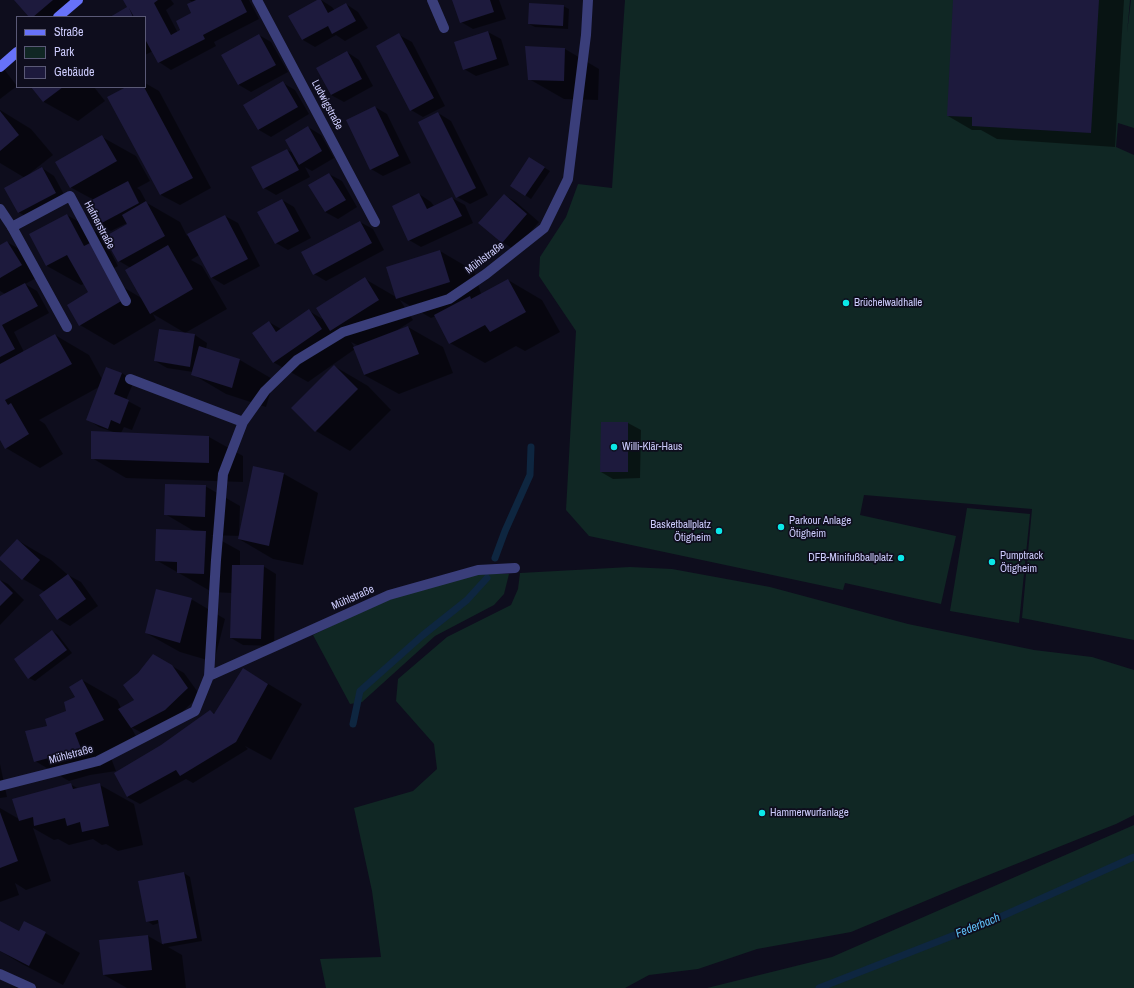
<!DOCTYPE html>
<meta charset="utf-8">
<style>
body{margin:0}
#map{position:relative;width:1134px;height:988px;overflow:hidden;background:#0e0d1d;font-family:"Archivo Narrow",sans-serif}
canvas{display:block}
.legend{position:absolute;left:16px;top:16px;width:130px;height:72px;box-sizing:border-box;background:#0e0d1d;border:1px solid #5a5976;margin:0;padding:5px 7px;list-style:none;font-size:12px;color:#cccbfc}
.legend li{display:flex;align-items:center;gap:8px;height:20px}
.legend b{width:20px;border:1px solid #5a5976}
</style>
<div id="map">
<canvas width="1134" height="988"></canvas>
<ul class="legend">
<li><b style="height:5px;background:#6772f8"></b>Straße</li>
<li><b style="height:11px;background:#102724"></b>Park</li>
<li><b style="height:11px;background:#1d1a3d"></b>Gebäude</li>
</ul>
</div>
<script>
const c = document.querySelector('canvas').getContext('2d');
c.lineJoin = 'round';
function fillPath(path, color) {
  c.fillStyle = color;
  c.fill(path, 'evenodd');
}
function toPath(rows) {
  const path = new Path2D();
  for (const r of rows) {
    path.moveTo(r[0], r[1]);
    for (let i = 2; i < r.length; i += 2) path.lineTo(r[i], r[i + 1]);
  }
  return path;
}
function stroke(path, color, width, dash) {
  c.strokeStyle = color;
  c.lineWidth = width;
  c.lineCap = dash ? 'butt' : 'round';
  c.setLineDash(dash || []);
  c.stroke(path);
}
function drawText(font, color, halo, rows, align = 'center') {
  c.font = font + ' "Archivo Narrow",sans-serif';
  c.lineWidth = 3.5;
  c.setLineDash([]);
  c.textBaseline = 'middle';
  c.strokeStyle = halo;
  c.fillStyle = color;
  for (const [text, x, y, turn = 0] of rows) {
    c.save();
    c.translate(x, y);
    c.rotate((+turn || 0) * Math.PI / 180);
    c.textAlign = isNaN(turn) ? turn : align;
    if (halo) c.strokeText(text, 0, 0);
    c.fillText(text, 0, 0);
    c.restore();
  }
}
fillPath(toPath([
 [625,0,1130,0,1127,33,1131,0,1134,0,1134,128,1118,123,1116,147,1134,155,1134,640,1022,618,1032,509,864,495,860,515,956,536,941,604,845,583,843,590,589,536,566,510,576,331,539,276,540,257,566,217,578,184,612,188],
 [967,508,1030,514,1019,623,950,611],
 [630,567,672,569,770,587,908,624,1034,650,1092,657,1134,670,1134,815,1116,824,961,886,851,932,757,949,698,969,649,975,625,988,326,988,320,959,381,957,372,891,354,808,413,791,437,769,434,744,396,701,398,679,447,637,511,605,518,589,520,573],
 [477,574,509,574,504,594,494,605,435,636,362,702,350,704,313,635,374,605,393,598],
 [1134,825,1134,988,707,988,832,957]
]), '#102724');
fillPath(toPath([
 [15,0,74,0,54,17,30,17],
 [124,0,171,0,174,4,166,10,178,33,182,30,192,13,193,2,189,0,249,0,259,19,214,42,216,46,171,70,159,62,153,51,145,55,145,17,112,17,129,7],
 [319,0,321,0,332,7,335,11,346,4,358,12,368,28,345,41,336,35,315,47,303,40],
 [453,0,499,0,506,19,473,29,461,22],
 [954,0,1124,0,1115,147,997,139,981,130,972,130,948,116],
 [563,6,569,9,568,29,535,27,529,24],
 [488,32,501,39,509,65,476,76,464,69],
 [259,35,271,42,288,72,251,92,239,85,223,55],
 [399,35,412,42,445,106,423,117,411,110],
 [526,47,565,49,599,69,598,100,564,99,529,79],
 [347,52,359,60,373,86,344,102,331,95],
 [0,64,17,86,0,99],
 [145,83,159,91,211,188,180,205,161,195,109,98,128,87,145,87],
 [283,83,295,90,309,114,271,137,259,130,244,105],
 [33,87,94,87,105,101,78,121,44,102],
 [375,107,387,114,411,163,383,176,371,169],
 [0,110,31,129,53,155,29,174,42,168,54,176,67,200,31,219,18,212,25,178,0,163],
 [438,113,451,121,488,195,470,204,457,197],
 [308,127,321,135,334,158,312,171,305,167,310,177,276,195,264,188,287,150,294,153],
 [102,137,136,156,150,181,137,188,140,190,147,203,180,222,187,236,225,216,238,223,260,266,224,285,211,277,199,255,191,260,202,266,227,309,185,333,153,314,156,320,114,345,80,325,89,293,84,284,81,285,47,266,30,235,67,215,102,235,118,266,112,269,123,287,143,299,131,268,119,261,128,225,127,223,111,231,99,224,94,200,70,187],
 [535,162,550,171,531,199,525,195],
 [329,174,342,181,357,207,338,219,325,212],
 [419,194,431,202,434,206,452,198,465,205,473,223,421,247,409,240],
 [504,195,516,202,539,222,515,250,502,242],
 [282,200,294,207,311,238,288,250,276,243],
 [360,222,373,229,384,250,326,281,314,274],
 [7,242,26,253,40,276,25,284,37,291,49,313,14,332,24,352,55,335,89,355,102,379,122,373,134,381,126,400,141,408,132,430,124,427,121,433,209,437,243,456,243,482,126,478,92,458,116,433,99,427,87,419,99,387,39,420,45,424,63,454,40,468,6,448,0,438,0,297,5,294,0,291,0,246],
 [440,251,474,271,481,294,508,280,542,300,560,332,525,351,516,346,485,363,450,343,436,316,431,318,400,300,413,320,396,331,408,327,443,347,453,373,399,394,364,375,355,349,308,382,273,362,269,322,281,329,309,311,324,320,365,279,396,297],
 [351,342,359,346,355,348],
 [195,335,207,343,206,350,240,360,274,380,266,407,226,394,192,374,193,372,167,368,155,361],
 [334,366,368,386,391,410,350,451,316,431],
 [602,423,628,423,641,430,640,478,613,479,601,472],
 [254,467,284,474,318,493,303,565,273,559,239,539,240,536,211,535,240,551,240,566,263,566,276,574,274,646,243,645,231,638,232,593,212,592,156,560,194,531,165,514,205,486,240,506,239,535,240,535],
 [17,540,51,560,68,575,81,582,98,606,70,626,58,619,45,592,23,579,0,559],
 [0,580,8,584,24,600,0,625],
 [191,599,225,619,214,662,180,652,146,633],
 [52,631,58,635,72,653,35,681,29,678],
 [153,655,184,673,200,695,177,717,144,734,131,727,138,740,109,753,116,771,90,775,69,781,35,761,49,726,67,712,77,698,71,687,82,680,117,700,121,708,135,700,139,674],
 [243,669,302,704,271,760,245,746,248,749,193,783,186,779,140,804,127,797,162,746,210,711,216,714],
 [0,764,7,797,0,798],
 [70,784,79,789,100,785,134,804,143,845,118,851,106,844,102,845,93,839,69,845,58,839,54,840,33,828,51,881,26,890,15,883,19,895,0,902,0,808,19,819],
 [184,873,190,877,202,941,168,947,182,955,186,988,127,988,104,975,148,936,164,945,159,923,153,925,147,921],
 [0,922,20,932,45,933,80,953,63,985,22,964,0,951]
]), '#0007');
stroke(toPath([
 [495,558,505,531,530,475,531,447],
 [353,724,360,691,423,635,467,600,487,578],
 [819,988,998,918,1134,857]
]), '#0e2640', 7);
fillPath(toPath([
 [14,0,53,0,33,17,29,17],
 [123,0,158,0,154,3,171,35,180,30,176,21,191,13,187,4,196,0,241,0,247,12,203,35,205,39,158,63,146,41,145,42,145,17,134,17,129,8,133,17,110,17,127,7],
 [317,0,321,0,328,13,346,3,356,21,332,34,328,26,302,40,288,16],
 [452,0,490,0,494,12,460,23],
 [953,0,1099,0,1091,133,972,126,972,117,947,116],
 [529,3,564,5,563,26,528,24],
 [488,31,497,59,463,70,454,42],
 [399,33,434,98,410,111,376,46],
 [259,34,276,65,238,85,221,55],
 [525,46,565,48,564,81,528,80],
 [347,51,362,79,331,95,316,68],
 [283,81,298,107,258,130,243,105],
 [31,87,63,87,43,102],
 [126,87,144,87,193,178,160,195,107,97],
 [375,106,399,156,370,170,346,120],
 [0,111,19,135,0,151],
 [438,112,476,188,456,198,418,122],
 [308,126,322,151,299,165,285,140],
 [102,135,117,161,70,188,55,162],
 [287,149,299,170,263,189,251,167],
 [529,157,545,167,525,196,510,186],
 [42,167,56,193,18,213,4,188],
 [329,173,346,200,325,212,308,185],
 [128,181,139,203,98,225,86,203],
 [419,193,427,209,452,197,462,216,408,241,392,206],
 [504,194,527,214,502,243,478,223],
 [282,199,299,231,275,244,257,212],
 [146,201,165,236,118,262,104,237,127,224,122,215],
 [67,214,84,246,90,243,123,300,79,326,67,305,88,292,67,255,46,266,29,234],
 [225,215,248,259,211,278,187,234],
 [360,221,372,243,313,275,301,252],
 [7,241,22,265,0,278,0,245],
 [168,245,193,289,150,314,125,270],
 [440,250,450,282,396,299,386,267],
 [365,277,379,300,330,331,316,308],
 [508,279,526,312,490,332,485,325,449,344,434,315,470,296,471,299],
 [25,283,38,306,2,325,15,349,0,357,0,296],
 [309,309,322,329,273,363,252,333,269,321,276,332],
 [408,326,419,354,364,375,353,347],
 [159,329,195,334,190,367,154,361],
 [55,334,72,364,5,400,8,405,11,403,29,434,5,449,0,440,0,364],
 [199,346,240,359,232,388,191,375],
 [334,365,358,389,315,432,291,408],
 [106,367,122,373,114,394,129,400,120,424,111,420,108,429,86,420],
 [601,422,628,422,628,472,600,472],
 [91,431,209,436,209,463,91,459],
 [253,466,284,473,269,546,238,539],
 [165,484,206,485,205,517,164,515],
 [156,529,206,531,204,574,177,573,177,562,155,561],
 [17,539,40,560,22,580,0,560,0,557],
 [232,565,264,565,261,639,230,638],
 [68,574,86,599,57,620,39,595],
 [0,580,13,593,0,606],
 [156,589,192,598,180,643,145,633],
 [52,630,67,650,28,679,14,659],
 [153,654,172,665,188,688,165,710,131,728,118,709,134,700,123,685,138,673],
 [243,668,268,684,236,742,180,776,176,770,127,797,114,773,161,745,210,710,214,714],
 [82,679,104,720,75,733,82,751,56,756,34,762,25,731,47,726,45,719,66,711,64,702,75,697,69,687],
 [71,783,73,789,100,783,109,826,82,832,80,822,67,826,65,818,34,826,33,817,19,821,12,799],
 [0,812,18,861,0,868],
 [184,872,197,938,162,944,158,920,146,922,138,881],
 [0,921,19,931,24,921,46,932,29,966,0,951],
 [148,935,152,970,103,975,99,940]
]), '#1d1a3d');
stroke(toPath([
 [432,0,444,28],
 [12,227,67,327]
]), '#3a3e7a', 10);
stroke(toPath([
 [257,0,375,222],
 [0,209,12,227,70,196,126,301],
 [130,379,243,422],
 [209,676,389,595,478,570,515,568],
 [0,786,98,761,195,711,209,676,216,560,223,474,243,422,265,391,297,360,343,332,449,299,486,274,544,228,568,179,586,35,588,0],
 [0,974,31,988]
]), '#3a3e7a', 10);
stroke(toPath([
 [58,17,78,0],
 [0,67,17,52]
]), '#6772f8', 10);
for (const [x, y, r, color] of [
 [846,303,4,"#0be8e8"],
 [614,447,4,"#0be8e8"],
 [781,527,4,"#0be8e8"],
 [719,531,4,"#0be8e8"],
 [901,558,4,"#0be8e8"],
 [992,562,4,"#0be8e8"],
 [762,813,4,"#0be8e8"]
]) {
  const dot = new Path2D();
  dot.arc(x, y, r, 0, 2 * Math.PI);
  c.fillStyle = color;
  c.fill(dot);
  stroke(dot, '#0e0d1d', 1.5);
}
drawText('11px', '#cccbfc', '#0e0d1d', [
 ["Ludwigstraße",327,105,62],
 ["Hafnerstraße",99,225,62],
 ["Mühlstraße",485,258,-37],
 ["Mühlstraße",353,598,-24],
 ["Mühlstraße",71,755,-15]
]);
drawText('11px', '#cccbfc', '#0e0d1d', [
 ["Brüchelwaldhalle",854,303],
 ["Willi-Klär-Haus",622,447],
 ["Parkour Anlage",789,521],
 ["Ötigheim",789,534],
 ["Basketballplatz",711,525,"right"],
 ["Ötigheim",711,538,"right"],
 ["Pumptrack",1000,556],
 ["Ötigheim",1000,569],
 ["DFB-Minifußballplatz",893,558,"right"],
 ["Hammerwurfanlage",770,813]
], 'left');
drawText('italic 12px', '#5fc0f7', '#0e0d1d', [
 ["Federbach",978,926,-22]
]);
</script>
